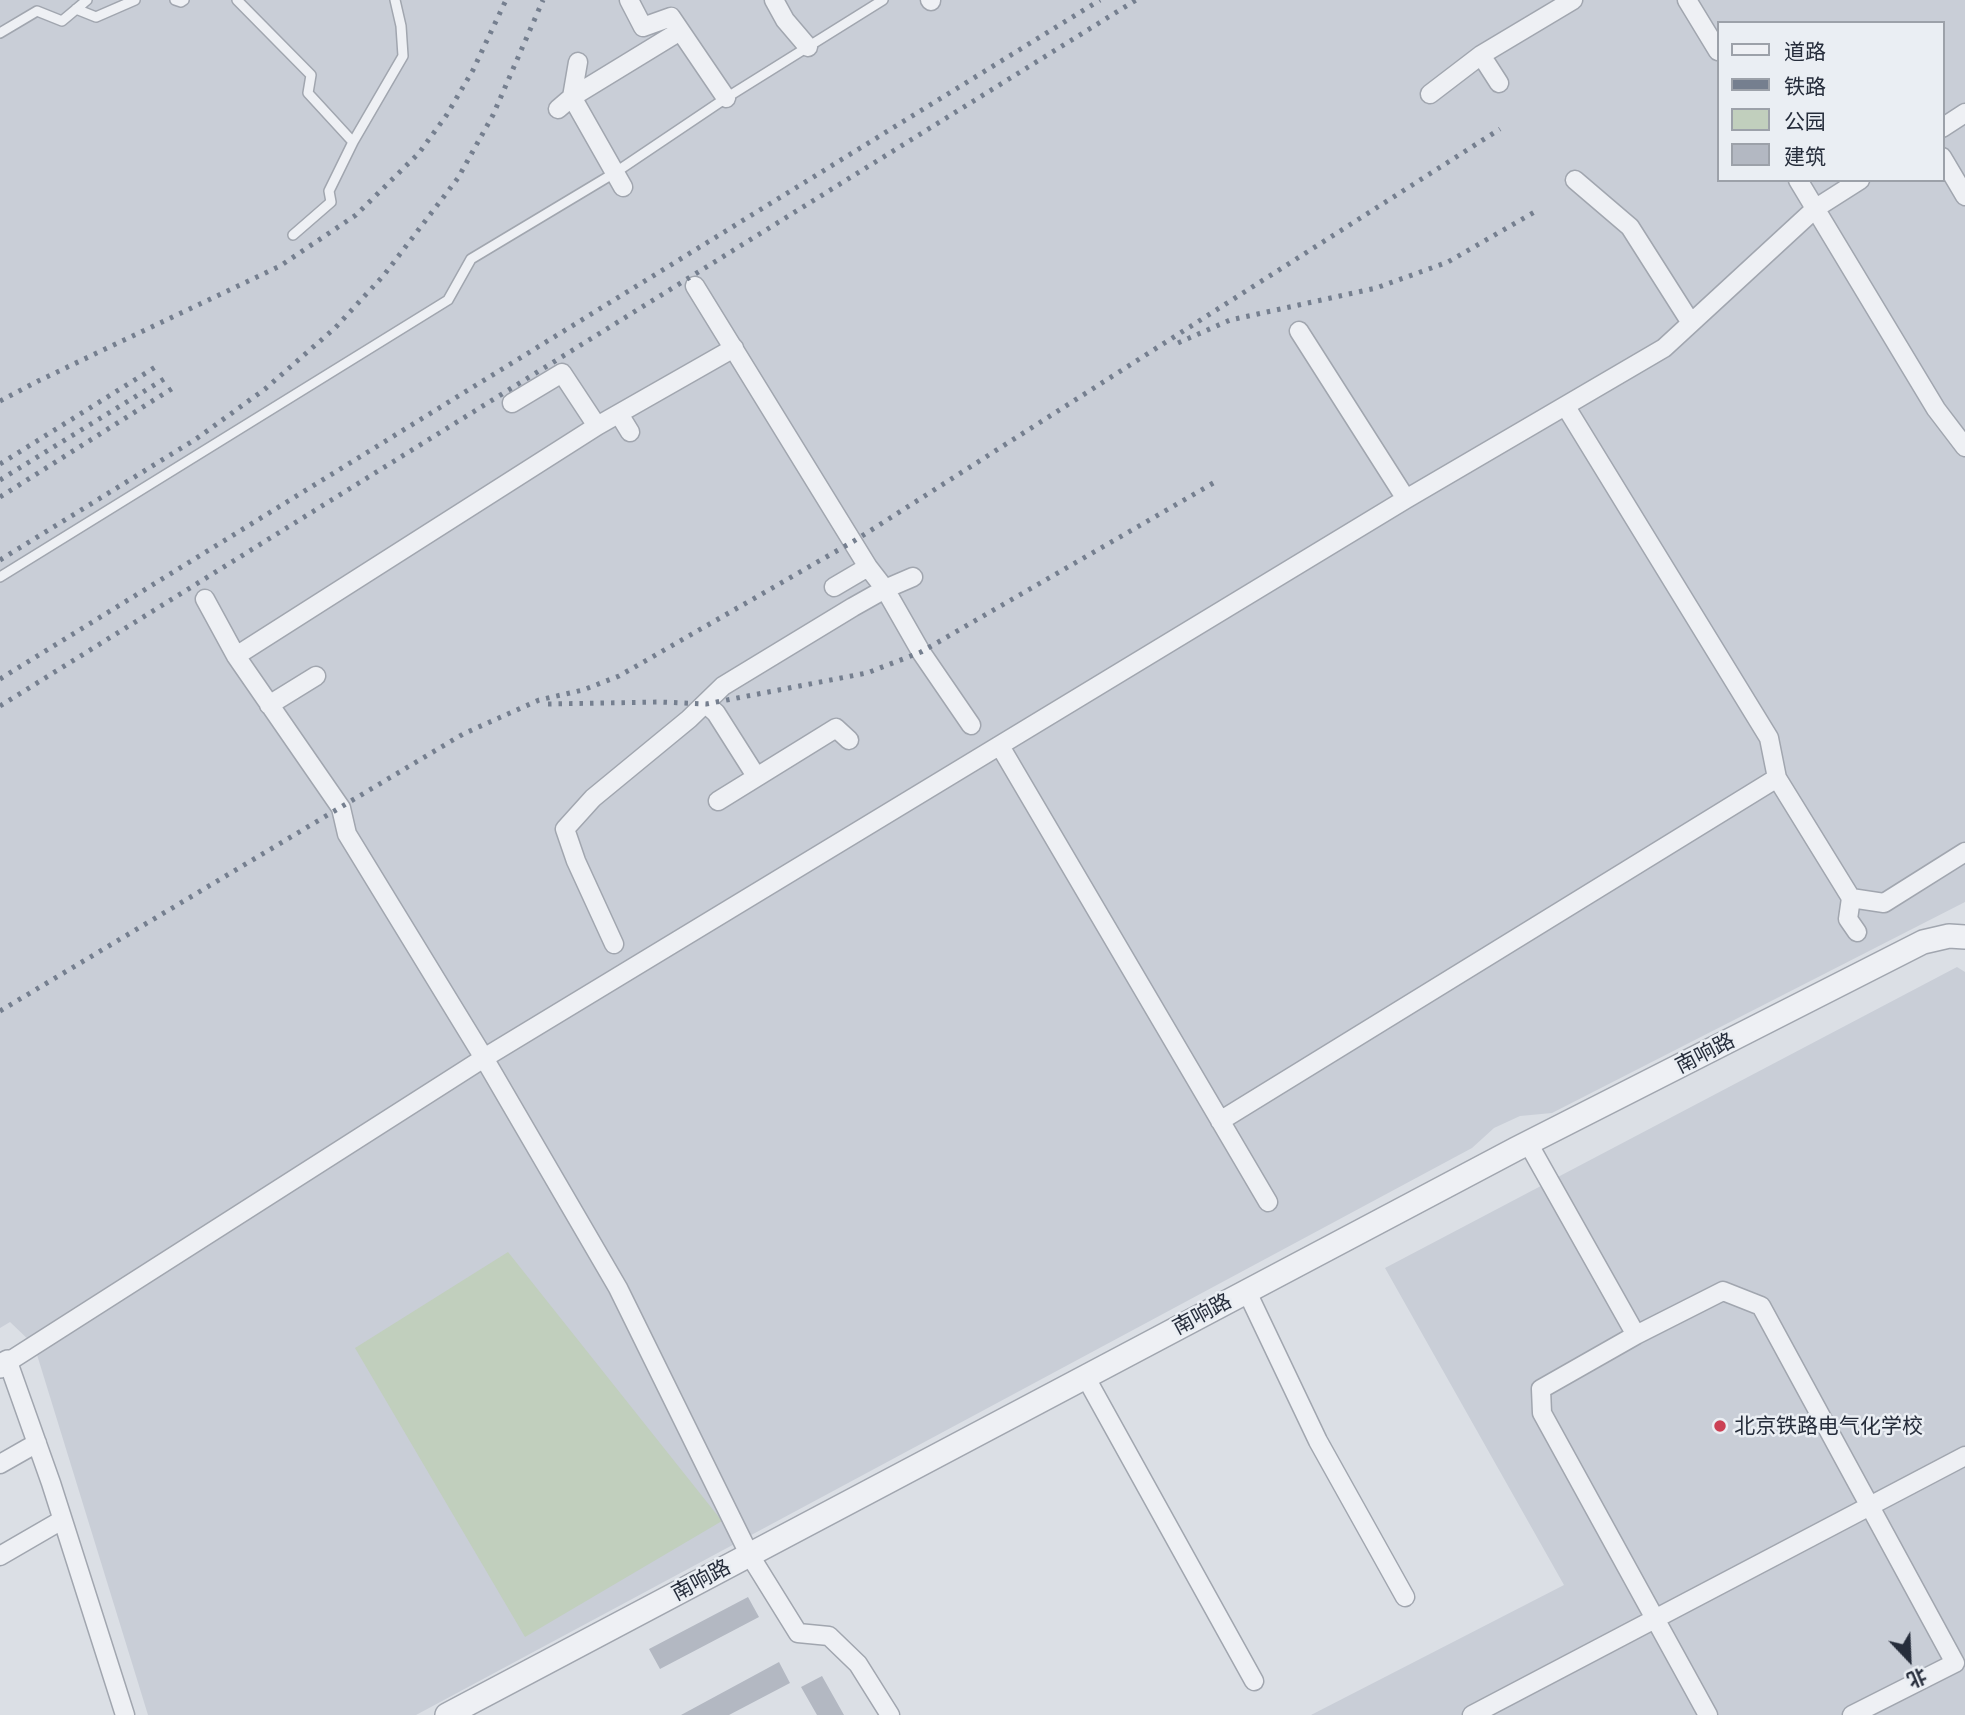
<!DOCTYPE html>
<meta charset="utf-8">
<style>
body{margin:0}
#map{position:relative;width:1965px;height:1715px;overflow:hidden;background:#dbdfe5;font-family:Ubuntu,"Noto Sans SC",sans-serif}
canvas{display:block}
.legend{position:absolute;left:1717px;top:21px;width:228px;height:161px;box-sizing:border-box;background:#eaeef3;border:2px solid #9ca1a9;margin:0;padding:9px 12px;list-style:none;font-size:21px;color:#262d3b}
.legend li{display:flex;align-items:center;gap:14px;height:35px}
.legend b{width:35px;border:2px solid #9ca1a9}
.north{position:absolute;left:1874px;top:1624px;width:70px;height:70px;-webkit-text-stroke:5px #eaeef3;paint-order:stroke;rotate:157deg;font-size:19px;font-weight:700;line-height:28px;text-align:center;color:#262d3b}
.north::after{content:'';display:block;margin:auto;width:24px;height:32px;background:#262d3b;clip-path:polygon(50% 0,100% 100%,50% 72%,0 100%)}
</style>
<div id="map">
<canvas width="1965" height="1715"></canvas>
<ul class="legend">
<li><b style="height:9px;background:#eef0f4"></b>道路</li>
<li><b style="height:9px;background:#757f8f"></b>铁路</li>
<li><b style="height:19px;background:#c1cfbd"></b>公园</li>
<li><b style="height:19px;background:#b3b8c2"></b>建筑</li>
</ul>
<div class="north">北</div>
</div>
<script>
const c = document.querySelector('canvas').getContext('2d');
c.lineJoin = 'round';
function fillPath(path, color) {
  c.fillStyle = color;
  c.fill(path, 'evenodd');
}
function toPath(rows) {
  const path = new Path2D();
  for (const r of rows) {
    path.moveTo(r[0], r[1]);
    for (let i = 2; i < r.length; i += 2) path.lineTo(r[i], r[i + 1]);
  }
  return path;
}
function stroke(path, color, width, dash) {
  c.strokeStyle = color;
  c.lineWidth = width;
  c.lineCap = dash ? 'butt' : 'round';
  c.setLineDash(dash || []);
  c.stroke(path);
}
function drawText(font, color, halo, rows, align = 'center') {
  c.font = font + ' Ubuntu,"Noto Sans SC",sans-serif';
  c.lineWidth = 5;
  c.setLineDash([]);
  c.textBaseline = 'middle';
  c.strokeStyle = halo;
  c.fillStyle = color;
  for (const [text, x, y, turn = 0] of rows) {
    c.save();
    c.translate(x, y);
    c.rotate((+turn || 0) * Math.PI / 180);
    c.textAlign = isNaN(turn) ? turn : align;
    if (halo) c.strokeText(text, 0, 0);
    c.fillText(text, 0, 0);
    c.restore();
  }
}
fillPath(toPath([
 [0,0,1965,0,1965,902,1552,1113,1520,1116,1494,1128,1472,1148,416,1715,148,1715,34,1345,10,1322,0,1328,0,573,70,529,0,571],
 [1718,23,1942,23,1942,180,1718,180],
 [1957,967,1965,972,1965,1715,1311,1715,1564,1585,1385,1268]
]), '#c9ced7');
fillPath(toPath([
 [508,1252,722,1521,525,1637,355,1348]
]), '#c1cfbd');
fillPath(toPath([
 [748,1597,759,1617,660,1669,649,1649],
 [779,1662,790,1683,729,1715,681,1715],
 [822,1676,844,1715,817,1715,801,1687]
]), '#b3b8c2');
const service = toPath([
 [175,0,181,2,184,0],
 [237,0,311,75,308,93,353,142],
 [76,9,96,17,135,0],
 [0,33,37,11,62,21,87,0],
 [293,235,331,202,329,191,353,142,403,56,401,26,395,0],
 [0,577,448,300,471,259,616,172,726,98,883,0]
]);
const minor = toPath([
 [629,0,643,27,671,17,726,98],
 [774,0,785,20,808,47],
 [930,0,931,1],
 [1687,0,1718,51],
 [1481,55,1499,83],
 [578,62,572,97,623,187],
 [1430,94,1481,55,1573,0],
 [558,109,572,97,680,31],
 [1942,128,1965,113],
 [1942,157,1965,196],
 [1575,180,1630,227,1691,323],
 [1798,180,1936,409,1965,447],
 [695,286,868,567,885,589,921,652,971,725],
 [1299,331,1406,499],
 [512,403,562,373,597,426],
 [1566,407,1769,738,1777,778,1851,898,1848,919,1857,932],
 [619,414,630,432],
 [834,587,868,567],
 [205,599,236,656,341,808,347,834,484,1058,618,1288,749,1554,798,1633,829,1636,858,1664,890,1715],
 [236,656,597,426,734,348],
 [706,704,716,713,756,776],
 [269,705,316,676],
 [1000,746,1268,1202],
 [718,801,836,728,849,740],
 [1851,898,1884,903,1965,852],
 [614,944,576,861,565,829,593,798,689,719,723,686,853,607,885,589,913,577],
 [1220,1121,1777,778],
 [1528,1143,1636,1335,1541,1389,1542,1413,1708,1715],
 [1249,1296,1318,1441,1405,1597],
 [1636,1335,1723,1291,1761,1306,1955,1663,1852,1715],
 [1085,1376,1254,1681],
 [0,1464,37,1443],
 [0,1556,62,1520],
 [125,1715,51,1483,8,1362,484,1058,1406,499,1664,348,1816,208,1860,180],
 [1472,1715,1965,1456]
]);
const tertiary = toPath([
 [0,1366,8,1362],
 [447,1715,1516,1149,1923,942,1949,936,1965,937]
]);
stroke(service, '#a1a6af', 12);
stroke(minor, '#a1a6af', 21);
stroke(tertiary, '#a1a6af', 26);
stroke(service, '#eef0f4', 9);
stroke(minor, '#eef0f4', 18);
stroke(tertiary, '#eef0f4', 23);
stroke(toPath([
 [1178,343,1230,320,1376,288,1448,262,1538,210],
 [0,401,38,381,280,266,356,215,419,153,446,116,473,70,506,0],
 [0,464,157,366],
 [0,480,164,379],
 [0,497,173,388],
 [0,560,196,439,265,389,335,328,384,275,458,178,493,115,543,0],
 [0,679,1100,0],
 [548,704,660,702,706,704,867,673,921,652,1215,482],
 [0,706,1136,0],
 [0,1011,463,734,539,700,583,690,619,676,854,541,1500,129]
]), '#757f8f', 5, [3.5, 7]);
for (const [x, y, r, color] of [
 [1720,1426,7,"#cb4054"]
]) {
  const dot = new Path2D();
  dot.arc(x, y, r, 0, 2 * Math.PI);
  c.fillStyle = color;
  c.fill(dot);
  stroke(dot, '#eaeef3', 2.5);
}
drawText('21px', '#262d3b', '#eaeef3', [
 ["南响路",1705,1053,-27],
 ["南响路",1202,1314,-28],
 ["南响路",701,1580,-28]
]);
drawText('21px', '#262d3b', '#eaeef3', [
 ["北京铁路电气化学校",1734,1426]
], 'left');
</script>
